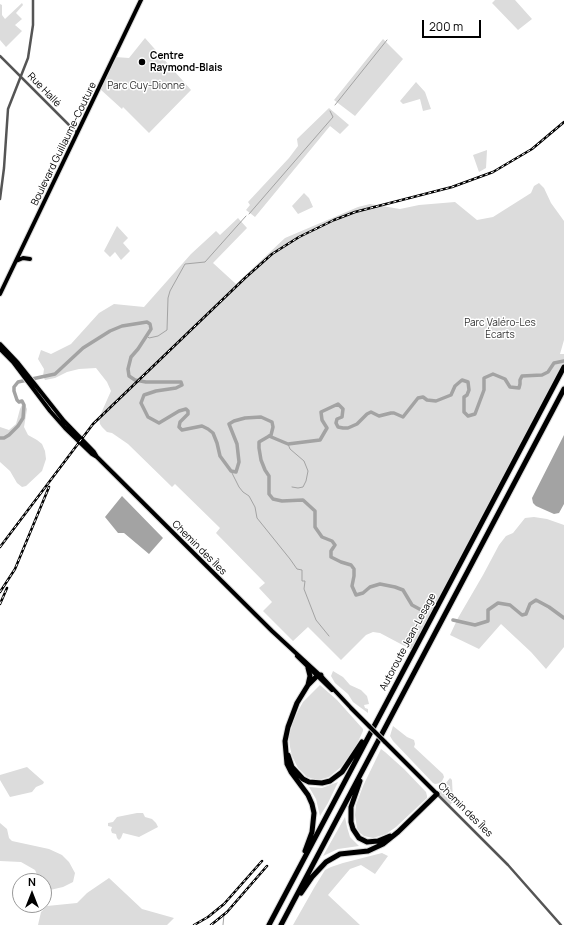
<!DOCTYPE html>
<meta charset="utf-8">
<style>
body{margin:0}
#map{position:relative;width:564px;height:925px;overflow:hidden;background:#fff;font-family:Manrope,sans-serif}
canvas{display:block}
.north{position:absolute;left:12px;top:873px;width:40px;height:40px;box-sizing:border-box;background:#fff;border:1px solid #999;border-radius:50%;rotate:0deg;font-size:11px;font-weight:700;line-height:16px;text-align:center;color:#000}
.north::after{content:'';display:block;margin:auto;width:14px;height:18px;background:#000;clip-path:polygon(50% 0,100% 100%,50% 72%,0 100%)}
.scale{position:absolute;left:422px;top:20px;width:59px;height:18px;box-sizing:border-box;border:2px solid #000;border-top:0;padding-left:5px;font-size:12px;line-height:14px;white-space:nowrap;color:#000;-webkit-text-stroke:3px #fff;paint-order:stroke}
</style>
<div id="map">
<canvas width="564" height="925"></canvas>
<div class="north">N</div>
<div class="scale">200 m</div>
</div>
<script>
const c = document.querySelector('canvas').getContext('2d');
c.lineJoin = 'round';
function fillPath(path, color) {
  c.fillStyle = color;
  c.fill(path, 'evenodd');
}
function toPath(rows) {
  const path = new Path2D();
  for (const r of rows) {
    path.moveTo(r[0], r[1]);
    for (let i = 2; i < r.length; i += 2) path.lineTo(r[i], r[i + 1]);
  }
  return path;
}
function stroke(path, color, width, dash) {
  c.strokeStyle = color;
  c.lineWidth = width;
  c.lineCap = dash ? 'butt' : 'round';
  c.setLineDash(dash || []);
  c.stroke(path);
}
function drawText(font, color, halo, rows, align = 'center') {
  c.font = font + ' Manrope,sans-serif';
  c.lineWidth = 3;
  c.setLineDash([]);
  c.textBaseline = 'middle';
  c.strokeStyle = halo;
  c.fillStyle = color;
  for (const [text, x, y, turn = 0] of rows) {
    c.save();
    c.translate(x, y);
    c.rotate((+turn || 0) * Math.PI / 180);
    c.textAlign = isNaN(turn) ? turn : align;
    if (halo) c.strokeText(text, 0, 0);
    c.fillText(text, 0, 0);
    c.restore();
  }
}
fillPath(toPath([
 [495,0,515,0,532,19,518,30,492,3],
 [22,3,23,5,16,13,22,19,15,25,22,31,6,47,0,40,0,4,2,5,2,15,5,19],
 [145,38,191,90,149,133,123,107,122,109,100,89,115,57,129,58],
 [383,39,403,59,355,116,334,100],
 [416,82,425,92,431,109,423,111,420,99,403,104,400,101],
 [329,108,349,125,340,134,330,126,255,217,246,210,250,205,248,202,289,158,298,146,297,139],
 [487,150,486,168,479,172,473,155],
 [539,183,544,188,551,203,564,221,564,340,560,354,564,354,564,367,414,651,380,633,373,632,366,635,341,660,308,627,293,641,263,611,272,602,259,588,265,583,216,533,220,528,175,484,172,487,128,444,112,433,107,432,102,427,100,424,99,418,111,391,107,382,96,368,79,369,67,372,55,378,45,380,43,376,44,369,38,359,41,350,51,354,71,344,99,313,114,304,144,307,191,254,216,231,220,235,238,218,247,228,213,263,236,284,285,238,358,207,370,204,400,209,419,205,455,202,477,220,493,217,531,193,534,186],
 [304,193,309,198,313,207,298,214,292,206],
 [117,226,128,238,123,243,130,251,121,260,115,252,110,257,104,251],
 [22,405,25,405,27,409,24,427,28,435,37,440,42,444,45,451,46,459,42,471,26,486,22,487,17,483,10,471,0,462,0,427,9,430,16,424,20,409],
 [534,517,547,519,564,525,564,647,546,669,531,652,501,624,479,649,450,635,458,618,483,575,499,545,506,536,513,533,525,518],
 [333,671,343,677,350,685,361,690,367,696,369,704,364,705,365,708,368,709,368,713,353,702,348,694,335,683,331,676],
 [320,685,337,700,363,729,363,731,356,746,341,767,329,777,318,780,307,777,298,768,292,756,290,747,289,737,293,722,298,711,303,702],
 [393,726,407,737,414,740,415,744,414,747,443,774,444,777,441,783,435,784,433,783,393,741,390,736],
 [381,749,385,752,404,769,426,792,427,796,427,798,396,827,386,834,373,838,364,836,360,833,357,828,355,815,356,805,363,786],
 [27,767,44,782,43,784,36,787,32,792,10,797,0,780,0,775],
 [450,778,452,780,453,801,449,807,437,794],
 [338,782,328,803,320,816,316,799,309,787,322,788],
 [137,813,143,813,145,817,152,819,156,823,158,827,139,837,123,833,121,838,119,840,117,838,116,834,112,833,111,830,112,827,108,826,108,823,113,822,117,817],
 [345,817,347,827,350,837,359,846,338,849,323,856],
 [0,823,7,829,9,838,12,841,49,849,62,855,69,862,75,873,73,882,63,887,50,890,44,887,44,881,40,881,35,870,21,862,0,861],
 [382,853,388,856,375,874,361,865,350,869,328,895,360,925,293,925,314,888,325,870,331,867,343,863],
 [109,878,142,909,174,918,167,925,38,925,41,912,47,906,77,903,87,893]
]), '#dcdcdc');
fillPath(toPath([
 [564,435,564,504,559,513,554,514,536,506,533,503,532,498],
 [122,496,163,538,149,554,124,533,118,533,105,517]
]), '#a3a3a3');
stroke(toPath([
 [335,105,387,40],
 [249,214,333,117,330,111],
 [147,336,149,338,158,336,167,330,168,298,170,291,185,264,205,262,246,216],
 [288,444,290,449,304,461,308,471,306,481,303,487,298,488,292,487],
 [231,471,239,487,243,492,249,496,255,507,257,518,290,559,297,569,302,570,302,581,305,581,304,589,316,620,329,636],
 [223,925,224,914]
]), '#a3a3a3', 1);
stroke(toPath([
 [269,436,288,444,320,440,327,428,322,420,321,412,338,404,343,409,342,417,337,419,336,423,338,427,343,428,348,428,357,424,367,414,371,412,379,416,391,413,394,413,403,417,418,398,423,397,427,400,436,401,451,395,455,386,462,380,468,382,469,390,467,395,464,397,464,412,468,416,475,414,484,390,484,378,493,374,505,379,510,387,519,388,520,384,520,380,522,376,542,375,548,372,554,363,564,361],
 [0,438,4,438,9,435,18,426,23,418,24,405,22,401,19,402,17,400,14,391,14,387,18,382,55,374,83,348,110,331,122,326,147,322,150,324,151,329,138,349,131,357,128,369,129,376,135,380,146,382,181,382,182,385,176,388,156,391,144,395,141,403,148,417,159,423,179,411,186,409,188,411,188,414,180,422,179,427,182,430,202,426,208,429,213,433,217,443,220,456,231,471,236,472,239,462,237,444,229,424,234,421,245,418,261,417,272,422,273,427,271,435,259,442,259,448,261,460,265,470,269,476,269,494,273,499,282,501,303,500,315,511,315,527,322,537,332,541,335,545,331,551,331,557,341,562,351,565,354,569,354,576,352,586,356,595,363,593,370,587,380,584,395,587,403,590,412,605,423,611],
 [453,620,475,625,488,621,488,610,498,603,510,605,522,615,526,614,530,604,536,600,549,607,564,618]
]), '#a3a3a3', 3.5);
const major = toPath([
 [16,261,23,258,30,259],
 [0,294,141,0],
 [0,344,18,363,64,421,94,452,97,457,272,631,323,678,353,710],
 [0,349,13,362,50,411,65,428,92,454,97,457],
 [297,656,332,690],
 [351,708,369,726],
 [385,742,437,794]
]);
const highway = toPath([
 [308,668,310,676,308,685],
 [288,755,292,767,303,779,309,782,322,783,330,781,342,772,362,742],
 [360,781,351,807,351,822,353,829,359,838,367,842,378,841,390,836],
 [305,851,312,832,314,813,312,804,308,795,291,772,287,764,285,741,288,727,297,703,308,685,317,676,321,675],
 [301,893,312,877,326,862,340,854,368,851,383,844,398,832,437,794],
 [269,925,564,367],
 [281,925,564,389]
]);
stroke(major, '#dbdbdb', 6);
stroke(highway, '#dbdbdb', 7);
stroke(toPath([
 [0,56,77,133],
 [0,199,4,168,8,109,28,58,33,25,33,0],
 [437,794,508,865,561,925]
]), '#555', 2.5);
stroke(major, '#000', 4);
stroke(highway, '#000', 5);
const rail = toPath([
 [0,547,93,424,245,278,272,254,299,237,334,220,355,212,452,187,493,172,532,149,564,122],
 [0,592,15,569,49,487],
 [0,604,7,588],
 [194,925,208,917,224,904,262,861],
 [211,925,227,912,267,866]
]);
stroke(rail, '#000', 2.5);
stroke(rail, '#fff', 1, [3]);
const majorBridge = toPath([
 [369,726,385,742]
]);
stroke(majorBridge, '#dbdbdb', 6, []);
stroke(majorBridge, '#000', 4);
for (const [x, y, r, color] of [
 [142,62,4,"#000"]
]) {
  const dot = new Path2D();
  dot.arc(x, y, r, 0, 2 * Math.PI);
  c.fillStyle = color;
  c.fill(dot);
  stroke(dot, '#fff', 1.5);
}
drawText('bold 10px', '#000', '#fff', [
 ["Centre",150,56],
 ["Raymond-Blais",150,68]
], 'left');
drawText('10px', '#333', '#fff', [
 ["Parc Guy-Dionne",146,86],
 ["Parc Valéro-Les",500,323],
 ["Écarts",500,335]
]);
drawText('10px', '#000', '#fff', [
 ["Rue Hallé",44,90,46],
 ["Boulevard Guillaume-Couture",64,144,-64],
 ["Chemin des Îles",199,548,45],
 ["Autoroute Jean-Lesage",408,642,-62],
 ["Chemin des Îles",465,810,45]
]);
</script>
